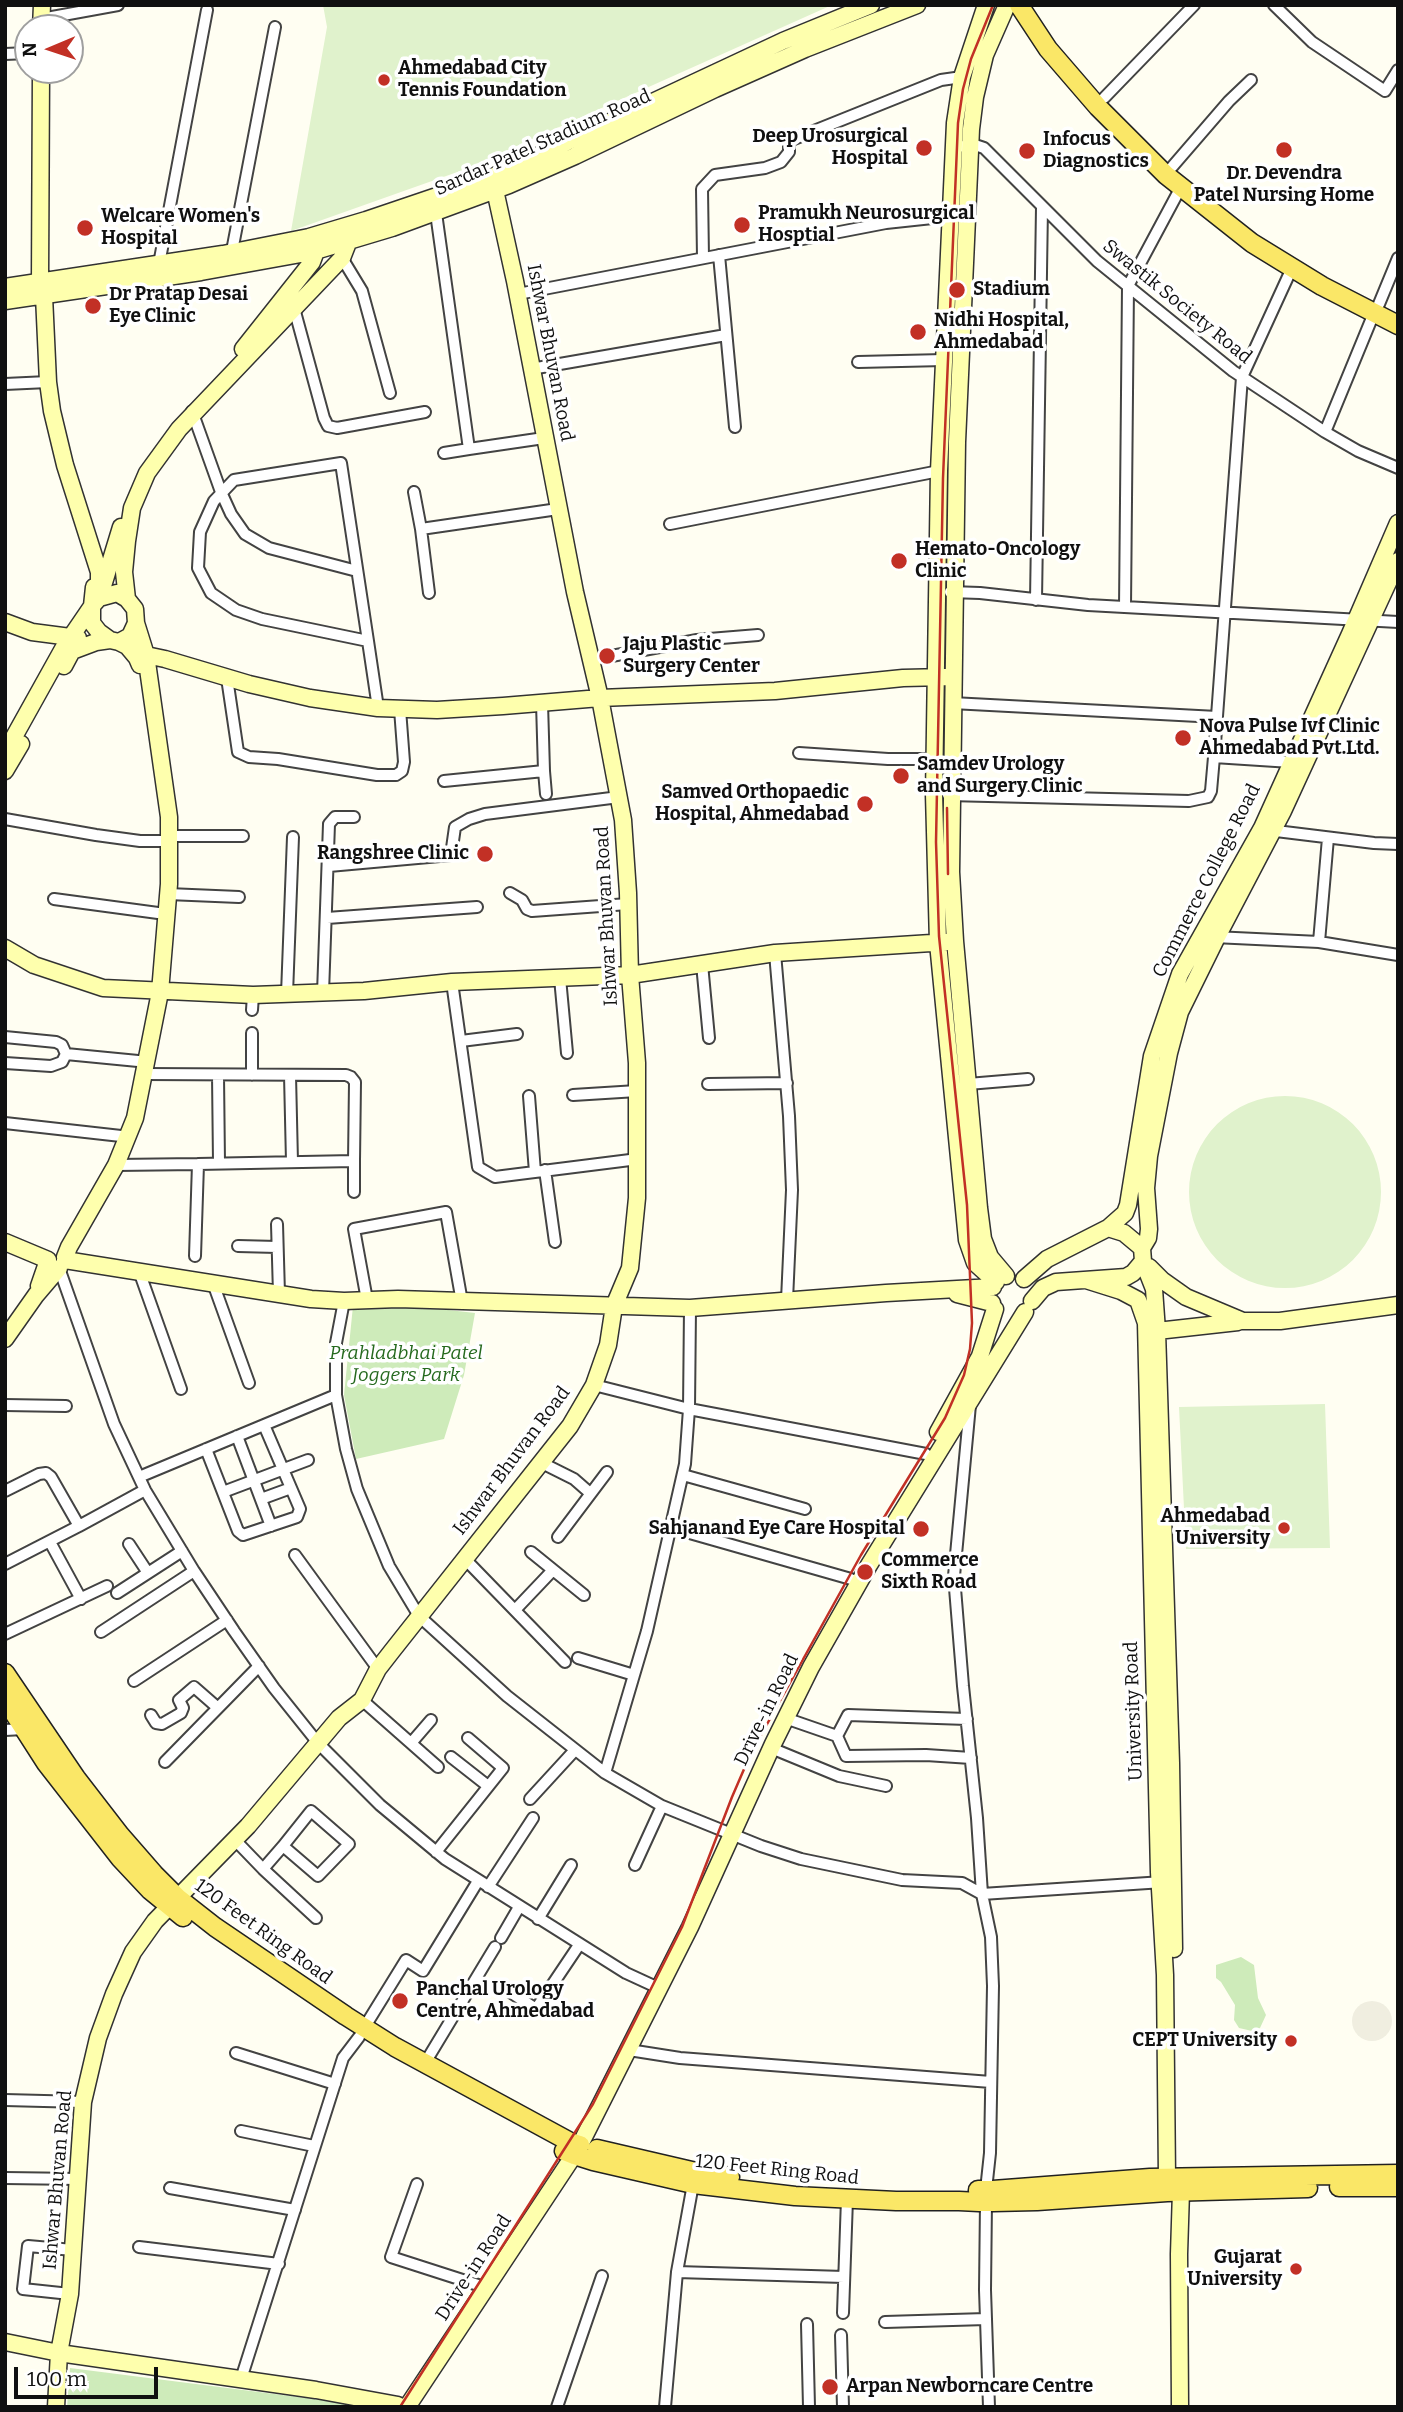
<!DOCTYPE html>
<style>
body{margin:0}
#map{position:relative;width:1403px;height:2412px;overflow:hidden;background:#fffef2;font-family:Bitter,serif}
canvas{display:block}
.frame{position:absolute;inset:0;border:7px solid #101010;pointer-events:none}
.north{position:absolute;left:14px;top:14px;width:70px;height:70px;box-sizing:border-box;background:#fff;border:2px solid #9f9f9f;border-radius:50%;rotate:268deg;font-size:19px;font-weight:700;line-height:28px;text-align:center;color:#101010}
.north::after{content:'';display:block;margin:auto;width:24px;height:32px;background:#c23025;clip-path:polygon(50% 0,100% 100%,50% 72%,0 100%)}
.scale{position:absolute;left:14px;top:2367px;width:144px;height:32px;box-sizing:border-box;border:4px solid #101010;border-top:0;padding-left:9px;font-size:21px;line-height:24px;white-space:nowrap;color:#101010;-webkit-text-stroke:5px #fff;paint-order:stroke}
</style>
<div id="map">
<canvas width="1403" height="2412"></canvas>
<div class="frame"></div>
<div class="north">N</div>
<div class="scale">100 m</div>
</div>
<script>
const c = document.querySelector('canvas').getContext('2d');
c.lineJoin = 'round';
function fillPath(path, color) {
  c.fillStyle = color;
  c.fill(path, 'evenodd');
}
function toPath(rows) {
  const path = new Path2D();
  for (const r of rows) {
    if (r.length === 3) {
      path.moveTo(r[0] + r[2], r[1]);
      path.arc(r[0], r[1], r[2], 0, 2 * Math.PI);
      continue;
    }
    path.moveTo(r[0], r[1]);
    for (let i = 2; i < r.length; i += 2) path.lineTo(r[i], r[i + 1]);
  }
  return path;
}
function stroke(path, color, width, dash) {
  c.strokeStyle = color;
  c.lineWidth = width;
  c.lineCap = dash ? 'butt' : 'round';
  c.setLineDash(dash || []);
  c.stroke(path);
}
function drawText(font, color, halo, rows, align = 'center') {
  c.font = font + ' Bitter,serif';
  c.lineWidth = 7;
  c.setLineDash([]);
  c.textBaseline = 'middle';
  c.strokeStyle = halo;
  c.fillStyle = color;
  for (const [text, x, y, turn = 0] of rows) {
    c.save();
    c.translate(x, y);
    c.rotate((+turn || 0) * Math.PI / 180);
    c.textAlign = isNaN(turn) ? turn : align;
    if (halo) c.strokeText(text, 0, 0);
    c.fillText(text, 0, 0);
    c.restore();
  }
}
fillPath(toPath([
 [353,1306,413,1306,475,1313,464,1375,444,1439,356,1459,344,1395],
 [1241,1957,1254,1965,1258,1998,1266,2015,1260,2028,1252,2031,1239,2028,1234,2020,1235,2005,1221,1982,1216,1978,1216,1965],
 [70,2368,361,2405,363,2407,67,2407]
]), '#ceebba');
fillPath(toPath([
 [323,5,832,5,463,170,291,231,327,27],
 [1285,1192,96],
 [1325,1404,1330,1548,1186,1549,1179,1407]
]), '#e0f2cc');
fillPath(toPath([
 [1372,2021,20]
]), '#f0eee0');
const street = toPath([
 [1274,5,1312,42,1385,91,1398,70],
 [41,19,118,5],
 [5,54,28,53],
 [1104,98,1194,5],
 [955,147,975,145,984,148,1097,261,1233,371,1325,432,1358,451,1398,468],
 [1172,167,1229,101,1251,80],
 [436,213,469,449,544,438],
 [232,251,275,27],
 [719,255,735,427],
 [342,258,362,291,390,393],
 [703,258,702,189,715,175,765,168,781,162,789,152,789,141,941,80,962,77],
 [159,264,207,10],
 [518,294,886,223,951,216],
 [1379,304,1398,258],
 [294,308,324,418,328,426,337,428,425,412],
 [858,362,944,360],
 [531,369,726,335],
 [5,384,48,382],
 [192,411,221,492,231,514,245,534,269,548,357,571],
 [1325,432,1374,313],
 [444,453,469,449],
 [414,492,421,529],
 [670,524,939,471],
 [950,592,980,593,1088,605,1398,622],
 [429,593,421,529,558,509],
 [1036,600,1042,207],
 [1125,607,1128,286,1181,187],
 [368,641,262,619,236,610,211,593,198,568,200,532,214,501,234,480,341,463,368,641,378,708],
 [590,660,697,640,758,635],
 [227,678,238,752,249,757,278,759,377,775,396,775,402,771,404,762,400,709],
 [952,703,1217,717],
 [799,753,888,759,935,759],
 [1214,757,1291,762],
 [544,771,546,794],
 [444,781,544,771,542,703],
 [948,795,1189,801,1208,797,1211,791,1214,757,1242,377,1292,268],
 [5,819,96,835,140,841,161,841],
 [1268,830,1374,843,1398,844],
 [169,836,243,836],
 [329,866,451,855,455,827,469,819,485,814,619,797],
 [510,893,522,900,527,909,532,911,628,904],
 [168,894,239,897],
 [54,899,158,913],
 [327,918,477,907],
 [1214,937,1319,942,1398,955],
 [1319,942,1328,838],
 [775,953,789,1116,792,1190,787,1300],
 [702,964,709,1038],
 [560,978,567,1053],
 [452,982,478,1167,495,1177,638,1159],
 [323,993,329,824,335,817,354,817],
 [287,994,293,837],
 [252,1010,253,995],
 [252,1033,252,1075],
 [5,1037,56,1042,62,1045,66,1054],
 [461,1041,517,1034],
 [66,1054,138,1061],
 [5,1063,51,1066,62,1062,66,1054],
 [144,1074,346,1075,351,1077,355,1082,354,1161,198,1164],
 [218,1075,219,1163],
 [290,1075,292,1162],
 [708,1084,787,1083],
 [968,1084,1028,1079],
 [573,1095,637,1091],
 [529,1096,535,1172],
 [5,1123,121,1136],
 [116,1165,198,1164,195,1256],
 [545,1170,555,1242],
 [354,1192,354,1161],
 [277,1224,279,1294],
 [238,1246,277,1247],
 [59,1268,114,1424,145,1490,194,1571,234,1631,274,1688,318,1743,380,1805,445,1859,626,1973,652,1985],
 [139,1271,181,1389],
 [213,1283,249,1383],
 [367,1300,354,1229,446,1212,462,1302],
 [344,1301,336,1343,336,1395,346,1449,357,1489,389,1566,419,1616,507,1696,605,1773,662,1806,761,1846,801,1859,902,1880,962,1883,982,1894,1163,1882],
 [594,1385,689,1409,926,1454],
 [5,1405,66,1406],
 [970,1405,954,1576,963,1686,977,1818,982,1894,991,1937,993,1986,990,2153,986,2190],
 [237,1436,271,1526],
 [206,1449,238,1531,243,1535,297,1517,300,1509,264,1425],
 [540,1462,574,1479,590,1493],
 [683,1475,805,1509],
 [139,1477,336,1395],
 [5,1491,39,1474,46,1473,51,1477,79,1526,5,1564],
 [223,1492,308,1460],
 [261,1499,291,1488],
 [79,1526,145,1490],
 [672,1528,851,1579],
 [558,1537,607,1472],
 [50,1542,81,1599],
 [129,1544,148,1573],
 [531,1552,584,1595],
 [295,1555,378,1669],
 [464,1558,565,1662],
 [117,1593,182,1551],
 [515,1610,553,1570],
 [101,1632,194,1571],
 [5,1634,107,1586],
 [578,1658,634,1675],
 [134,1681,227,1620],
 [362,1700,438,1767],
 [151,1715,156,1723,162,1724,181,1713,183,1708,179,1700,194,1687,218,1708],
 [785,1718,837,1736,848,1715,967,1719],
 [5,1730,24,1729],
 [837,1736,846,1756,926,1755,971,1758],
 [412,1742,431,1720],
 [771,1748,839,1776,886,1786],
 [451,1757,488,1786],
 [165,1762,259,1666],
 [605,1773,647,1631,685,1464,689,1409,690,1308],
 [530,1799,575,1750],
 [235,1840,263,1869,283,1846,318,1876,349,1844,311,1811,283,1846],
 [436,1852,503,1768,468,1738],
 [635,1865,662,1806],
 [263,1869,316,1918],
 [488,1887,533,1818],
 [538,1919,571,1865],
 [501,1938,519,1907],
 [510,1992,536,2009,579,1945],
 [364,2028,406,1960,423,1971,478,1881],
 [629,2050,680,2058,991,2082],
 [236,2053,335,2084],
 [425,2063,495,1947],
 [5,2100,83,2102],
 [241,2131,314,2146],
 [5,2178,79,2179],
 [417,2184,391,2257,478,2285],
 [170,2188,295,2210],
 [986,2202,985,2290,989,2407],
 [139,2247,279,2264],
 [677,2272,844,2277],
 [70,2294,23,2289,28,2246,73,2250],
 [843,2313,847,2199],
 [885,2322,986,2319],
 [807,2324,809,2407],
 [841,2335,843,2407],
 [241,2379,343,2058,359,2037],
 [557,2407,602,2276],
 [665,2407,677,2272,693,2184]
]);
const secondary = toPath([
 [986,5,962,77,955,123,939,471,934,794,938,943,967,1240,975,1263,996,1282],
 [41,28,42,5],
 [41,70,40,282,44,296,48,382,52,411,65,465,99,572,99,598],
 [5,287,223,254,309,237,366,220,490,178,783,41,871,5],
 [5,301,201,272,312,252,392,228,509,185,575,156,715,89,805,49,917,5],
 [243,349,312,262,318,246],
 [103,586,121,527],
 [117,593,127,599,135,609,136,623,130,636,119,642,110,640,99,632,92,623,92,606,99,598,117,593],
 [127,599,124,572,127,541,132,508,147,473,179,429,342,258,351,235],
 [5,622,32,632,78,638],
 [119,642,127,646,137,658,140,665],
 [137,658,146,655,165,659,249,684,310,698,378,708,437,710,503,706,600,698,775,691,903,678,946,677],
 [64,666,72,651,96,642,110,640],
 [5,753,64,647,92,606,94,587],
 [5,771,21,744],
 [5,948,34,965,103,988,253,995,364,991,452,982,630,975,775,953,947,942],
 [1108,1228,1125,1213,1128,1205,1152,1056,1180,974,1262,828,1350,634,1398,523],
 [5,1242,48,1260,39,1286],
 [1142,1248,1148,1238,1149,1229,1146,1188,1149,1156,1169,1053,1180,1012,1217,937,1283,811,1398,561],
 [65,1257,69,1247,116,1165,135,1118,160,992,169,884,169,817,146,655,136,623],
 [65,1260,311,1299,344,1301,398,1299,690,1308,886,1293,993,1287],
 [1143,1261,1154,1289,1157,1331,1171,1763,1174,1949],
 [1149,1267,1162,1280,1186,1297,1243,1321,1280,1321,1398,1305],
 [1006,1276,990,1257,983,1239,979,1208,955,941,951,872,957,442,971,129,975,97,985,55,1007,5],
 [1024,1279,1047,1259,1108,1228,1124,1233,1142,1248,1143,1261,1133,1273,1126,1277,1056,1282,1043,1288,1032,1301],
 [1086,1280,1121,1291,1138,1300,1146,1323,1159,1872,1165,1975,1167,2178],
 [957,1294,992,1303],
 [1157,1331,1238,1322],
 [5,1339,36,1295,59,1268],
 [938,1432,980,1356,995,1309],
 [580,2145,690,1927,773,1744,811,1667,869,1565,1025,1312],
 [5,2342,59,2353,316,2390,398,2405],
 [409,2404,574,2155],
 [56,2407,59,2353,70,2294,83,2102,98,2038,114,1994,133,1952,155,1921,248,1826,339,1718,362,1700,378,1669,392,1651,570,1426,594,1385,608,1345,614,1306,630,1268,637,1198,637,1063,630,975,628,893,623,820,600,698,575,592,515,281,495,190,490,178],
 [1180,2407,1179,2254,1181,2191]
]);
const primary = toPath([
 [1019,5,1048,49,1098,107,1166,175,1252,243,1322,286,1398,325],
 [5,1673,76,1778,120,1835,154,1874,178,1898,215,1927,346,2016,395,2047,570,2142],
 [5,1699,46,1763,120,1858,150,1890,183,1917],
 [597,2149,696,2172,730,2177],
 [574,2155,580,2145,570,2142,564,2151,574,2155,593,2161,693,2184,795,2196,896,2201,959,2201,979,2202,993,2202,993,2190,978,2190,979,2202],
 [1339,2187,1398,2187],
 [993,2190,1150,2178,1398,2174],
 [993,2202,1037,2201,1167,2192,1308,2188]
]);
stroke(street, '#434343', 14);
stroke(secondary, '#323232', 19);
stroke(primary, '#212121', 21);
stroke(street, '#fff', 10);
stroke(secondary, '#feffad', 16);
stroke(primary, '#fae767', 18);
stroke(toPath([
 [947,808,948,874],
 [400,2407,593,2104,682,1927,732,1797,751,1753,861,1555,945,1418,964,1375,970,1349,972,1323,967,1205,939,936,936,842,943,478,958,123,963,89,971,59,993,5]
]), '#c23025', 2.5);
for (const [x, y, r, color] of [
 [384,80,7,"#c23025"],
 [924,148,9,"#c23025"],
 [1284,150,9,"#c23025"],
 [1027,151,9,"#c23025"],
 [742,225,9,"#c23025"],
 [85,228,9,"#c23025"],
 [957,290,9,"#c23025"],
 [93,306,9,"#c23025"],
 [918,332,9,"#c23025"],
 [899,561,9,"#c23025"],
 [607,656,9,"#c23025"],
 [1183,738,9,"#c23025"],
 [901,776,9,"#c23025"],
 [865,804,9,"#c23025"],
 [485,854,9,"#c23025"],
 [1284,1528,7,"#c23025"],
 [921,1529,9,"#c23025"],
 [865,1572,9,"#c23025"],
 [400,2001,9,"#c23025"],
 [1291,2041,7,"#c23025"],
 [1296,2269,7,"#c23025"],
 [830,2387,9,"#c23025"]
]) {
  const dot = new Path2D();
  dot.arc(x, y, r, 0, 2 * Math.PI);
  c.fillStyle = color;
  c.fill(dot);
  stroke(dot, '#fff', 2.5);
}
drawText('bold 19px', '#101010', '#fff', [
 ["Ahmedabad City",398,69],
 ["Tennis Foundation",398,91],
 ["Deep Urosurgical",908,137,"right"],
 ["Hospital",908,159,"right"],
 ["Infocus",1043,140],
 ["Diagnostics",1043,162],
 ["Dr. Devendra",1284,174,"center"],
 ["Patel Nursing Home",1284,196,"center"],
 ["Pramukh Neurosurgical",758,214],
 ["Hosptial",758,236],
 ["Welcare Women's",101,217],
 ["Hospital",101,239],
 ["Stadium",973,290],
 ["Dr Pratap Desai",109,295],
 ["Eye Clinic",109,317],
 ["Nidhi Hospital,",934,321],
 ["Ahmedabad",934,343],
 ["Hemato-Oncology",915,550],
 ["Clinic",915,572],
 ["Jaju Plastic",623,645],
 ["Surgery Center",623,667],
 ["Nova Pulse Ivf Clinic",1199,727],
 ["Ahmedabad Pvt.Ltd.",1199,749],
 ["Samdev Urology",917,765],
 ["and Surgery Clinic",917,787],
 ["Samved Orthopaedic",849,793,"right"],
 ["Hospital, Ahmedabad",849,815,"right"],
 ["Rangshree Clinic",469,854,"right"],
 ["Ahmedabad",1270,1517,"right"],
 ["University",1270,1539,"right"],
 ["Sahjanand Eye Care Hospital",905,1529,"right"],
 ["Commerce",881,1561],
 ["Sixth Road",881,1583],
 ["Panchal Urology",416,1990],
 ["Centre, Ahmedabad",416,2012],
 ["CEPT University",1277,2041,"right"],
 ["Gujarat",1282,2258,"right"],
 ["University",1282,2280,"right"],
 ["Arpan Newborncare Centre",846,2387]
], 'left');
drawText('19px', '#101010', '#fff', [
 ["Sardar Patel Stadium Road",543,143,-24],
 ["Swastik Society Road",1177,302,39],
 ["Ishwar Bhuvan Road",550,353,79],
 ["Commerce College Road",1207,881,-63],
 ["Ishwar Bhuvan Road",607,916,-93],
 ["Ishwar Bhuvan Road",512,1461,-53],
 ["Drive-in Road",767,1710,-64],
 ["University Road",1134,1711,-92],
 ["120 Feet Ring Road",263,1932,36],
 ["120 Feet Ring Road",777,2170,6],
 ["Ishwar Bhuvan Road",58,2180,-85],
 ["Drive-in Road",474,2268,-57]
]);
drawText('italic 19px', '#25691e', '#fff', [
 ["Prahladbhai Patel",406,1354],
 ["Joggers Park",406,1376]
]);
</script>
